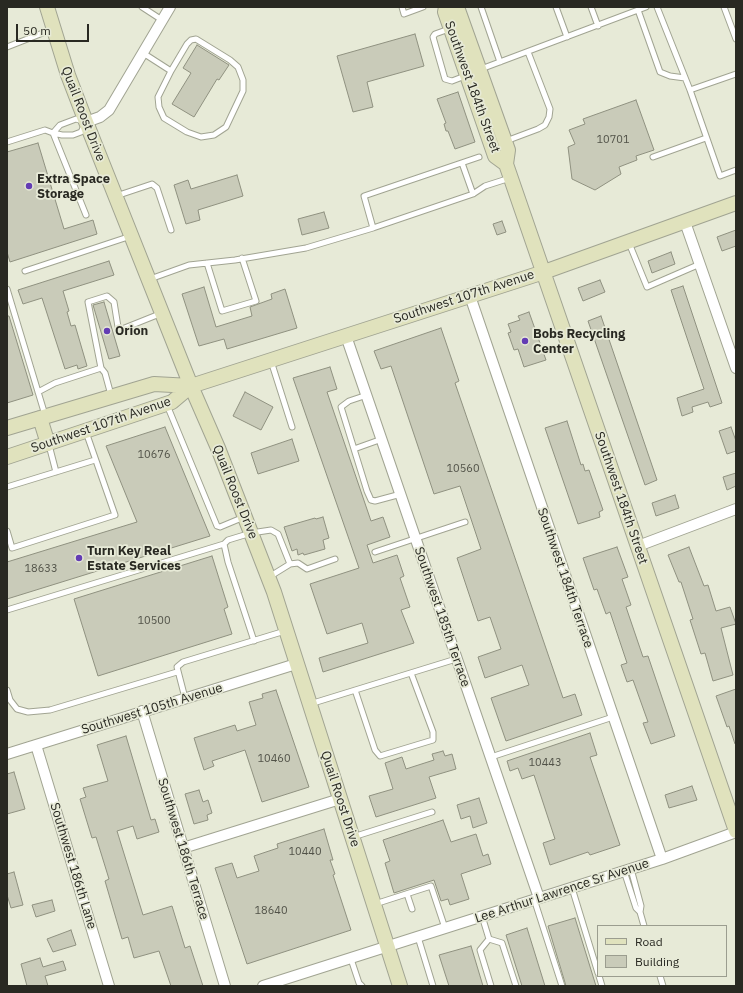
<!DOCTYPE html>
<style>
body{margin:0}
#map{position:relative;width:743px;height:993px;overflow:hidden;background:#e7ead7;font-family:"IBM Plex Sans",sans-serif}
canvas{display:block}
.frame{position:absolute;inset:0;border:8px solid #292922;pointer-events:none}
.legend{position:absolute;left:597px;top:925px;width:130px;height:52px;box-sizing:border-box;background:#e7ead7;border:1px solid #9b9d8f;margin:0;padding:5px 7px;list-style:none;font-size:12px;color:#292922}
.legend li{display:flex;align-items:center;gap:8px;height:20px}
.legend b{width:20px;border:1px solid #9b9d8f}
.scale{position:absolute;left:16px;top:24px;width:73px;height:18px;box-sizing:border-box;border:2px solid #292922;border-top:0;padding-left:5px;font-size:12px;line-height:14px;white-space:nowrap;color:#292922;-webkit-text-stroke:3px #e7ead7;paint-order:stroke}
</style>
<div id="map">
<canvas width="743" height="993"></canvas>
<div class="frame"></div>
<ul class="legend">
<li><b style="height:5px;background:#e0e2bd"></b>Road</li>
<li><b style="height:11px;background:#c9cbb9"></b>Building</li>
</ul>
<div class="scale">50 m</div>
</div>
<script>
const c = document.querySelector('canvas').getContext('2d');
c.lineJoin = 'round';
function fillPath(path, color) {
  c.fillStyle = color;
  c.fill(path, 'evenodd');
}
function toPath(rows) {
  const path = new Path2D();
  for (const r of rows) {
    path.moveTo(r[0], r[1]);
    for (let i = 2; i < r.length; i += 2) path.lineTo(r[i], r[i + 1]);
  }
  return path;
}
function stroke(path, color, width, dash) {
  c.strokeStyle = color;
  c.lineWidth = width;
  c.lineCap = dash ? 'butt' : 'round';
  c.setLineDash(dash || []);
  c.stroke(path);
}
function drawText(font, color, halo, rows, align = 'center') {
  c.font = font + ' "IBM Plex Sans",sans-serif';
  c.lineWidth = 3.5;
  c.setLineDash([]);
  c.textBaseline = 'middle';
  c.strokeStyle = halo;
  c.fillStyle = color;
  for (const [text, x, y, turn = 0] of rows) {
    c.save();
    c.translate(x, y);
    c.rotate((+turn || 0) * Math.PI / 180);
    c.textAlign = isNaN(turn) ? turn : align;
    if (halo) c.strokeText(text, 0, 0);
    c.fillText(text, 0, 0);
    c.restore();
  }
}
const building = toPath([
 [415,34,424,66,367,82,373,107,353,112,337,56,415,34],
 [197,45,229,65,219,80,217,79,194,117,172,104,191,73,183,68,197,45],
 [458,92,475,142,455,149,448,131,446,131,444,124,446,123,437,99,458,92],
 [636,100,654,150,636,156,637,160,619,167,621,174,595,190,572,179,568,147,575,144,569,130,585,124,583,119,636,100],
 [38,143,64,229,93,220,97,234,10,262,7,252,7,152,38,143],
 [237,175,243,196,198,210,200,220,186,224,174,185,188,180,191,189,237,175],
 [324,212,329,228,302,235,298,219,324,212],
 [502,221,506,232,497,235,493,224,502,221],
 [736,230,736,246,722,251,717,237,736,230],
 [671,252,675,264,652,273,648,261,671,252],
 [109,261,114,275,63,291,69,311,67,312,71,326,75,325,87,366,78,369,77,365,65,369,42,298,23,304,18,290,109,261],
 [600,280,605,292,583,301,578,288,600,280],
 [683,286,722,403,710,407,708,402,692,407,693,412,682,416,677,398,704,389,671,290,683,286],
 [204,287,216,327,252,316,250,307,272,299,271,294,285,289,297,328,227,349,224,339,199,346,182,294,204,287],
 [104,302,120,356,109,359,93,305,104,302],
 [529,312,546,360,524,367,518,349,514,350,508,333,511,332,508,324,520,320,518,316,529,312],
 [7,316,9,316,33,395,7,403,7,316],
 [601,316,657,480,645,485,588,321,601,316],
 [441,328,459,381,455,383,563,698,575,694,582,715,506,741,491,698,529,685,522,665,485,678,478,657,501,649,490,617,478,621,457,558,481,549,460,486,434,494,391,366,381,369,374,351,441,328],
 [330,367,337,389,327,392,371,521,383,517,390,537,367,545,373,563,397,555,404,576,400,578,410,607,401,610,414,643,323,672,319,658,368,643,362,623,327,634,310,584,359,568,293,378,330,367],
 [245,392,273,407,261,430,233,416,245,392],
 [567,421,581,465,583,464,585,471,589,470,603,510,599,512,600,517,578,524,545,428,567,421],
 [165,427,210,536,7,599,7,562,137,522,106,446,165,427],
 [731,427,736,441,736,451,727,454,719,431,731,427],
 [292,439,299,461,258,474,251,453,292,439],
 [736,473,736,486,727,490,723,477,736,473],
 [675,495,679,508,656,516,652,503,675,495],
 [323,517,329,538,323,540,325,549,304,555,303,553,298,555,297,549,292,551,284,527,315,518,316,519,323,517],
 [617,547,628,577,622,579,631,605,626,607,643,657,648,656,675,736,651,744,643,723,648,722,633,680,627,682,621,665,627,663,610,612,606,614,597,589,594,590,583,558,617,547],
 [689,547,704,586,708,585,716,611,730,607,736,624,721,628,733,675,713,681,705,653,701,654,690,620,693,619,681,582,679,582,668,555,689,547],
 [212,556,228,607,224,609,232,634,98,676,74,599,212,556],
 [736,689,736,744,735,744,729,726,727,727,716,696,736,689],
 [276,690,309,787,262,802,245,750,212,761,214,766,204,770,194,738,235,725,237,731,256,725,249,702,263,698,262,694,276,690],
 [590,733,597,755,590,757,620,845,590,855,588,852,550,865,543,843,555,839,534,775,522,779,518,768,510,771,507,761,590,733],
 [126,736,151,820,155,819,159,832,137,839,133,826,117,831,143,915,172,906,185,948,190,946,203,986,171,986,159,951,134,958,128,937,122,939,105,881,109,879,96,837,92,838,80,799,86,797,83,788,108,781,97,745,126,736],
 [443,751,445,756,452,754,456,769,429,777,436,798,376,817,369,796,393,789,385,763,402,757,406,769,434,760,432,754,443,751],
 [14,772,25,809,7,814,7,774,14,772],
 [692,786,697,800,669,808,665,795,692,786],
 [199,790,203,802,208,800,212,813,207,815,208,820,194,824,185,794,199,790],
 [479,798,487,823,473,828,470,816,461,819,457,805,479,798],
 [443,820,451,842,476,834,483,856,488,854,491,864,461,874,469,899,450,905,448,899,441,901,434,880,394,893,385,863,390,861,383,840,443,820],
 [324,829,333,860,330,860,335,874,333,875,351,930,247,964,215,868,232,863,237,878,259,871,254,856,278,848,277,844,324,829],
 [14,872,23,905,11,908,7,895,7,874,14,872],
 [52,900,55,911,36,917,32,905,52,900],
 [575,918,596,986,566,986,548,926,575,918],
 [527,928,545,986,522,986,506,935,527,928],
 [71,930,76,945,53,952,47,939,71,930],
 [471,946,483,986,449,986,439,955,471,946],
 [40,958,43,967,63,961,66,970,45,976,48,986,27,986,21,964,40,958]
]);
fillPath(building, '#c9cbb9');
stroke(building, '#8f9180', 1);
const lane = toPath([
 [142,7,162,20],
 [402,7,404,14,423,7],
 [481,7,500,62],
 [556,7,567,37],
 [591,7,598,26],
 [657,7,690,90,736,74],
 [724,7,736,39],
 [638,10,660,72,670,76,685,78],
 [449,29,435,34,433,37,445,79,452,81,465,76],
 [7,47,53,29],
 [143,53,171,71,158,97,159,107,164,118,187,132,201,137,214,135,226,127,243,91,243,80,238,67,230,60,196,39,191,40,187,44,171,71],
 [481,69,646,7],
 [690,90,720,176,736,170],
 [53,133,86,215],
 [506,141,538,129,545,125,549,117,550,109,528,52],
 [7,142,45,130,53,133,62,135,73,135,81,132,86,122,76,119,60,125,53,133],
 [653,157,706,138],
 [462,163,473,194],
 [116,196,152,184,157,188,171,230],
 [373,228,364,196,479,157],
 [629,243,647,287,700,264],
 [207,263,222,311,256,301,242,258],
 [25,271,131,236],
 [150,279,189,265,235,260,306,248,373,228,473,194,485,186,510,178],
 [7,289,45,415],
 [271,361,292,427],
 [101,368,88,302,107,296,114,302,118,327,122,329,162,313],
 [38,392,55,383,101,368,105,373,111,395],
 [367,395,349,401,341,407,367,491,371,500,375,501,401,494],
 [167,405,217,526,220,527,244,517],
 [49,445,56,472],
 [354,449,382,439],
 [7,487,95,460],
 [7,531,12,548,115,515,86,432],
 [375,552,465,522],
 [269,577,290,564,298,563,307,569,335,559],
 [7,610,224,544],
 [254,641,228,562,224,544,228,540,251,533,271,530,278,534,290,564],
 [7,690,10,700,17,709,28,712,50,710,177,672],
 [355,690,375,750,380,756,433,740,433,732,411,673],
 [185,698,177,667,183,662,285,631],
 [310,704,456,659],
 [491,757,613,717],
 [353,837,432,812],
 [624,871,636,908,640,912,641,906,631,869],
 [572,888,598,973],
 [407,894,412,909],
 [534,899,562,986],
 [375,904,431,886,445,928],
 [640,912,644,926],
 [482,916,489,939,502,943,516,986],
 [418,937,433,986],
 [489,939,480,950,491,986],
 [351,959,359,983,362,986],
 [599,976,602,986],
 [660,976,663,986]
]);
const street = toPath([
 [86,122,100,117,109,110,170,7],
 [685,222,736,368],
 [470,296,662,859],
 [346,336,539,898],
 [638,546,736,509],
 [142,711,225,986],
 [36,745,109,986],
 [7,754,296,664],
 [183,848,340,799],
 [263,986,662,859,736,832]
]);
const secondary = toPath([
 [47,7,68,75,86,122,191,386,218,448,274,592,400,986],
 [446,7,445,12,495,156,506,164],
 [457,7,508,150,506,164,736,831],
 [40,418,48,444],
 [7,428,154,384,191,386],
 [7,457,172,402,191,386,544,272,736,203]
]);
stroke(lane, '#a1a492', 7);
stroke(street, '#a1a492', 12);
stroke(secondary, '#a1a492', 16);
stroke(lane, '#fff', 5);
stroke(street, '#fff', 10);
stroke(secondary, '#e0e2bd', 14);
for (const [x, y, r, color] of [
 [29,186,4,"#633cb4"],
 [107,331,4,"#633cb4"],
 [525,341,4,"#633cb4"],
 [79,558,4,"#633cb4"]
]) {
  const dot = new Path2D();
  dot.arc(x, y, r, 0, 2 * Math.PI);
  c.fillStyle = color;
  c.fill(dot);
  stroke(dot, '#e7ead7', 1.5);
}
drawText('11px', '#515248', null, [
 ["10701",613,140],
 ["10676",154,455],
 ["10560",463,469],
 ["18633",41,569],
 ["10500",154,621],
 ["10460",274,759],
 ["10443",545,763],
 ["10440",305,852],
 ["18640",271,911]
]);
drawText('13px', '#292922', '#e7ead7', [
 ["Southwest 184th Street",472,87,70],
 ["Quail Roost Drive",83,114,69],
 ["Southwest 107th Avenue",464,297,-18],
 ["Southwest 107th Avenue",101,425,-19],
 ["Quail Roost Drive",235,492,68],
 ["Southwest 184th Street",621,498,71],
 ["Southwest 184th Terrace",565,578,71],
 ["Southwest 185th Terrace",442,617,71],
 ["Southwest 105th Avenue",152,709,-17],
 ["Quail Roost Drive",340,799,72],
 ["Southwest 186th Terrace",183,849,73],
 ["Southwest 186th Lane",73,866,73],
 ["Lee Arthur Lawrence Sr Avenue",562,891,-18]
]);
drawText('bold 13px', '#292922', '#e7ead7', [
 ["Extra Space",37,179],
 ["Storage",37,194],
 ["Orion",115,331],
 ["Bobs Recycling",533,334],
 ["Center",533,349],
 ["Turn Key Real",87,551],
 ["Estate Services",87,566]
], 'left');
</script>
